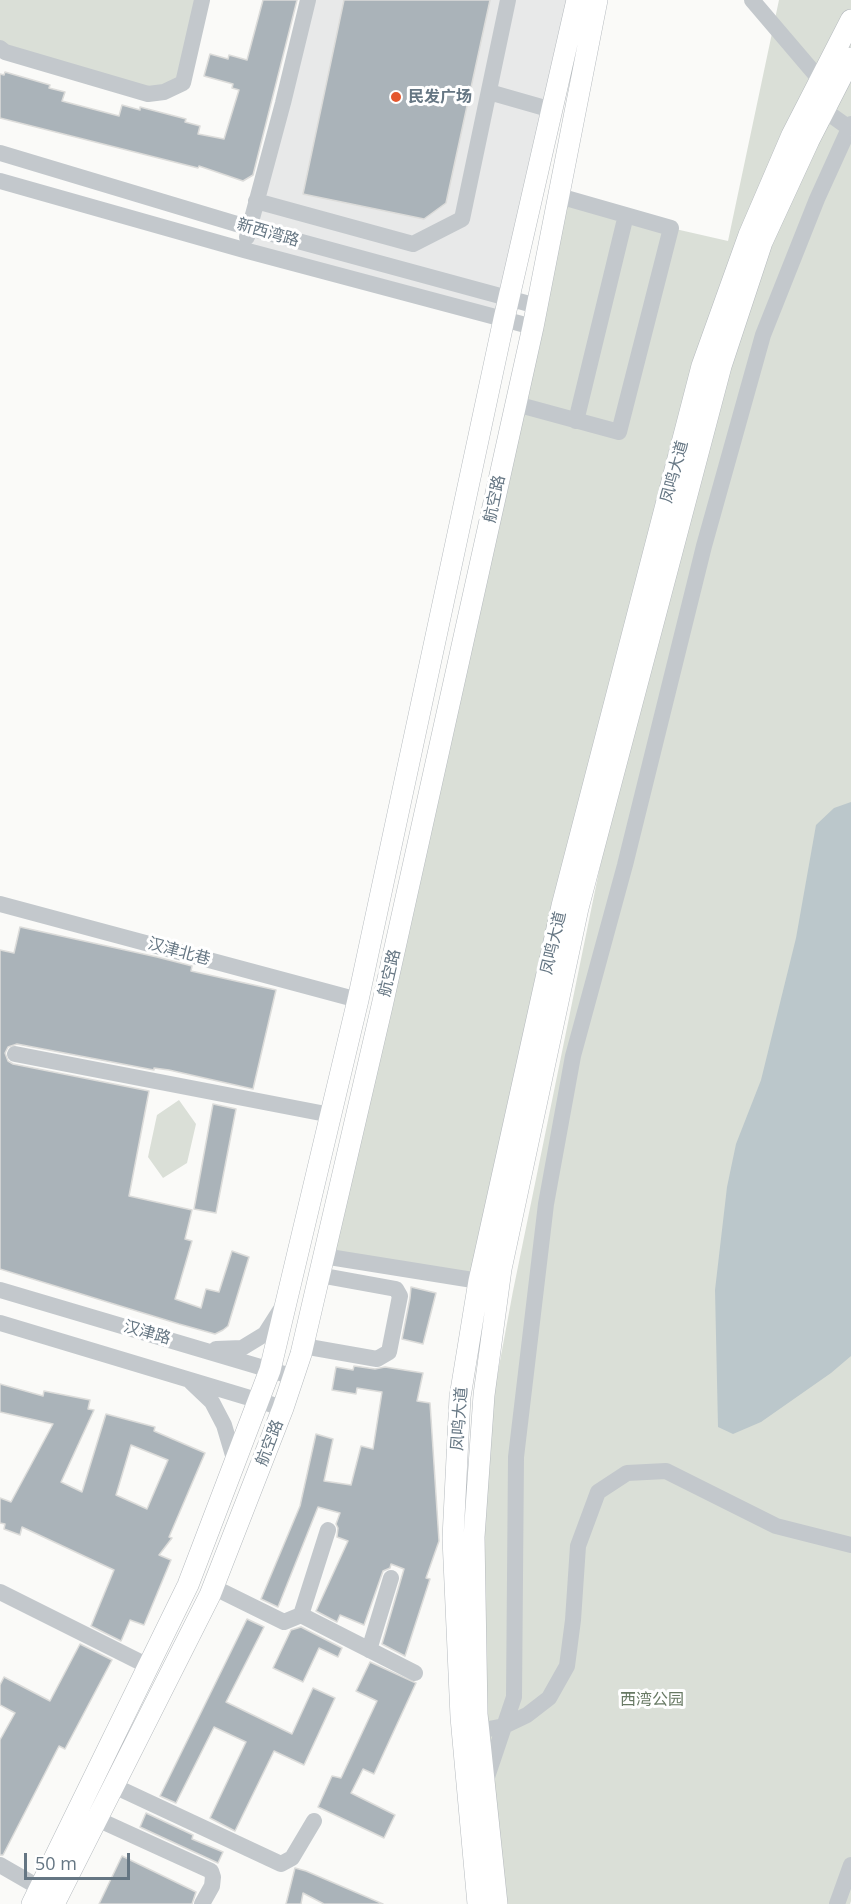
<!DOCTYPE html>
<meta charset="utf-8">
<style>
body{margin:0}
#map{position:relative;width:851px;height:1904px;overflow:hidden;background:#fafaf8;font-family:"Open Sans",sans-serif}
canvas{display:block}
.scale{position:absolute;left:24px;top:1853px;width:106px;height:27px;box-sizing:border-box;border:3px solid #657683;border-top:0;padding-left:8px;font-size:18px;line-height:21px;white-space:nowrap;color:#657683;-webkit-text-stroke:4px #fff;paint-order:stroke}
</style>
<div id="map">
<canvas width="851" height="1904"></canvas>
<div class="scale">50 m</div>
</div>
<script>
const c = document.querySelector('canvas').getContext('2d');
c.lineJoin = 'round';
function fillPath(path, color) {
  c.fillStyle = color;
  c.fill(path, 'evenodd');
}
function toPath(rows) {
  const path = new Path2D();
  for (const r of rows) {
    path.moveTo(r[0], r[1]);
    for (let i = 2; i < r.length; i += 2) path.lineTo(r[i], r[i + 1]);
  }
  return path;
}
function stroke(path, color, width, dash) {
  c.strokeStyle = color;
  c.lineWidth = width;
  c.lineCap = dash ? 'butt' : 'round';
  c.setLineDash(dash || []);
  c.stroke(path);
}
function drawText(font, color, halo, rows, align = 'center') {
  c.font = font + ' "Open Sans","Noto Sans SC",sans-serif';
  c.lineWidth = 6;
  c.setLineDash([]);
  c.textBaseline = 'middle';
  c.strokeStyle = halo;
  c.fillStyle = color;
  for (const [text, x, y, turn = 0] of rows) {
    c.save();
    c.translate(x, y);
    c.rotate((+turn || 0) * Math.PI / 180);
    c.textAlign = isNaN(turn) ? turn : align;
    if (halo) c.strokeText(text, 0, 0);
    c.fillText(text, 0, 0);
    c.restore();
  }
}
fillPath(toPath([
 [308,0,577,0,504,319,244,250]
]), '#e8e9e9');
fillPath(toPath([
 [0,0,202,0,183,83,164,92,0,48],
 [779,0,851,0,851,1901,850,1904,471,1904,450,1698,492,1404,513,1291,699,383,479,1281,323,1256,559,196,671,228,728,241],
 [179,1100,196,1124,187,1163,163,1178,148,1157,157,1115]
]), '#dadfd7');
fillPath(toPath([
 [851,802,851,1356,831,1373,761,1422,733,1434,718,1427,715,1290,727,1187,736,1144,761,1080,796,938,816,825,834,808]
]), '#bbc7cb');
const building = toPath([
 [263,0,297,0,253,175,243,181,199,166,198,168,0,118,0,74,4,75,5,72,50,85,49,88,65,92,62,101,119,116,122,105,140,110,140,107,186,119,185,122,200,126,198,134,224,139,239,90,232,88,233,84,204,76,210,54,228,59,229,55,247,60,263,0],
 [344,0,490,0,446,203,424,219,303,194,344,0],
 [20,927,157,957,192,966,191,971,276,990,253,1089,169,1070,154,1068,154,1070,17,1044,8,1047,5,1053,8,1061,13,1064,149,1091,129,1196,192,1210,185,1239,192,1241,175,1299,201,1308,206,1289,219,1292,232,1251,249,1257,228,1326,223,1330,215,1334,179,1324,0,1269,0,950,14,953,20,927],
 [213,1104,236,1109,216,1213,194,1209,213,1104],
 [411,1287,436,1293,423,1344,402,1339,410,1298,411,1287],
 [354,1366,375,1369,385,1367,423,1373,417,1401,430,1403,439,1541,426,1578,430,1579,405,1656,382,1644,404,1569,391,1564,390,1568,383,1571,364,1625,340,1615,337,1622,316,1611,348,1541,337,1537,338,1528,336,1524,340,1513,318,1507,278,1607,261,1599,300,1506,316,1434,333,1439,324,1481,351,1485,361,1446,373,1449,382,1392,357,1388,356,1394,332,1390,336,1367,353,1370,354,1366],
 [0,1384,43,1396,44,1391,90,1400,88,1409,94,1410,61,1482,82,1492,106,1414,155,1427,154,1431,205,1453,169,1537,172,1538,159,1555,171,1560,144,1625,130,1620,121,1641,91,1626,114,1570,22,1527,20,1535,4,1529,5,1524,0,1523,0,1498,11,1502,53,1424,0,1412,0,1384],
 [131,1445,168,1460,147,1509,116,1495,131,1445],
 [247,1619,264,1627,226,1702,292,1734,313,1688,335,1698,304,1765,274,1751,235,1831,210,1818,246,1742,214,1727,176,1803,160,1796,247,1619],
 [301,1627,342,1648,338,1657,319,1648,303,1682,273,1668,291,1630,301,1627],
 [80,1644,112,1660,65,1749,59,1746,3,1855,0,1855,0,1740,15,1713,0,1705,0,1685,4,1677,50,1701,80,1644],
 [370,1662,416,1683,374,1774,363,1769,351,1793,395,1815,384,1838,318,1807,332,1776,341,1778,377,1701,356,1691,370,1662],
 [146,1813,193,1835,192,1839,223,1852,218,1863,140,1827,146,1813],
 [122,1856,196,1892,192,1904,99,1904,122,1856],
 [295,1868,306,1871,383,1904,324,1904,303,1893,301,1904,286,1904,295,1868]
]);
fillPath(building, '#aab3b9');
stroke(building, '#dcdcda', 1.5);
const major = toPath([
 [32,1904,188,1585,270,1370,358,1000,504,319,577,0],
 [54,1904,210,1595,283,1408,301,1354,382,1006,533,327,597,0],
 [478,1904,461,1717,453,1538,460,1397,479,1281,562,906,702,366,749,235,792,135,851,20],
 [497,1904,477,1714,474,1537,484,1395,501,1269,578,908,721,366,762,242,809,140,851,58]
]);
stroke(major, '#b5babe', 22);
stroke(toPath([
 [752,0,827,88],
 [0,48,5,52,148,94,164,92,183,83,202,0],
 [489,92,552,110],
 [824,110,849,128],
 [0,153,250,228,537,306],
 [0,181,244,250,533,327],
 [256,201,413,244,462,219,508,0],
 [247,237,283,103,308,0],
 [516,404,619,432,671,228,559,196],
 [576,421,626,215],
 [0,904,358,1000],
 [15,1054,331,1115],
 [323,1256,479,1281],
 [0,1290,294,1377],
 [0,1323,283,1408],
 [303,1346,377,1359,389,1352,400,1296,396,1289,319,1275],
 [216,1349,242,1348,265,1334,281,1309],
 [191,1382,212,1402,224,1425,235,1462],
 [213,1587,284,1622,301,1615,415,1673],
 [0,1592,148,1666],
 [301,1615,328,1530],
 [369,1650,391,1578],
 [479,1731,504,1726,527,1715,549,1698,567,1666,573,1620,578,1546,598,1492,627,1473,666,1471,776,1526,851,1545],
 [486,1780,514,1697,516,1457,546,1204,573,1056,625,865,704,546,763,335,817,199,851,124],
 [114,1786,281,1864,292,1858,314,1821],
 [97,1819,211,1871,213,1877,212,1886,202,1904],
 [0,1865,40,1888],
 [837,1904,851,1865]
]), '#c3c8cc', 16);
stroke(major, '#fff', 21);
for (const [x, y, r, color] of [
 [396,97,6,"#e4572e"]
]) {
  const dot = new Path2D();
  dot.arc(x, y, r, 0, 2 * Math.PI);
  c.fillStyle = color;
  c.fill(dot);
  stroke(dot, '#fff', 2);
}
drawText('bold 16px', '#657683', '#fff', [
 ["民发广场",408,97]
], 'left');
drawText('16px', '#657683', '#fff', [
 ["新西湾路",268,233,16],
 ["凤鸣大道",675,472,-75],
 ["航空路",495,499,-78],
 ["凤鸣大道",554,943,-77],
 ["汉津北巷",179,952,15],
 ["航空路",390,973,-77],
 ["汉津路",147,1333,16],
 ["凤鸣大道",460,1419,-86],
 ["航空路",270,1443,-69]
]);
drawText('16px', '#687a64', '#fff', [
 ["西湾公园",652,1700]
]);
</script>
